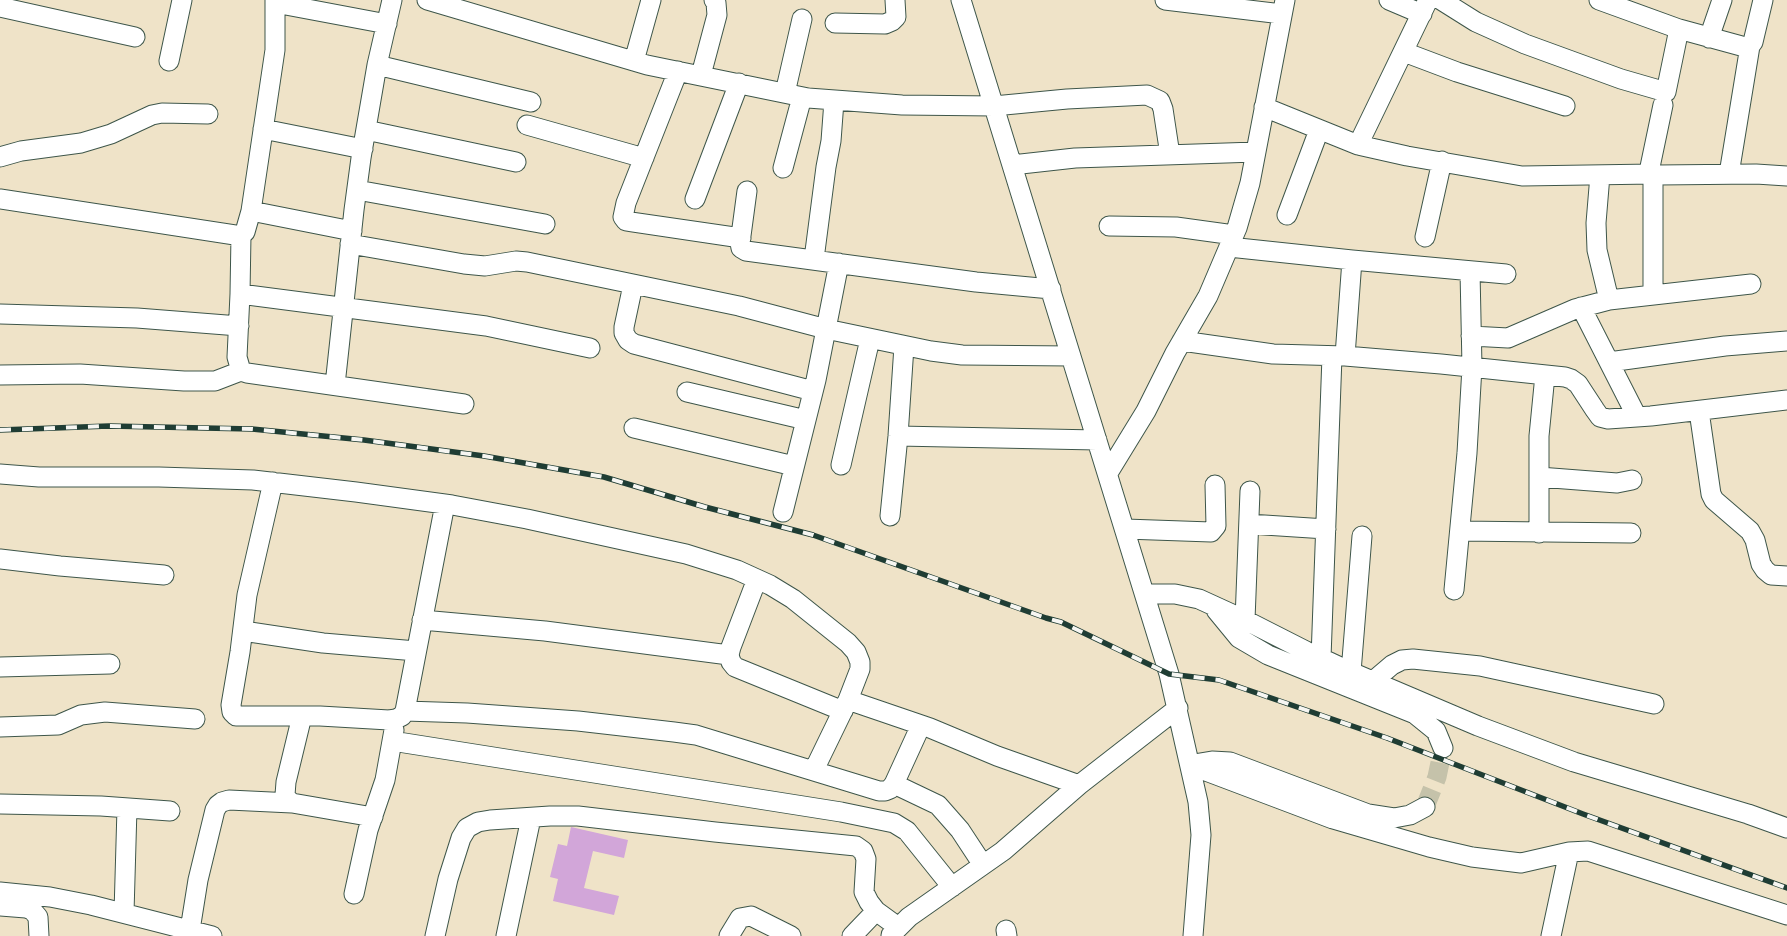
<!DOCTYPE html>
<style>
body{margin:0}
canvas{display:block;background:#efe3c8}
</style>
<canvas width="1787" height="936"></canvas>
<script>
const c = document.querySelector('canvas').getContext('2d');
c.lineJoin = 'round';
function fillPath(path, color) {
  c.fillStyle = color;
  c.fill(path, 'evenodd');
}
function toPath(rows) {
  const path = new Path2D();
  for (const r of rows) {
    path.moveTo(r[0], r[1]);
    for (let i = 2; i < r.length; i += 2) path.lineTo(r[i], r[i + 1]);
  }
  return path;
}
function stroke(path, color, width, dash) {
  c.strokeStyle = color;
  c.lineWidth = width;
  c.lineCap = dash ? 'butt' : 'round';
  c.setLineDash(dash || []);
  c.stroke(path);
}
fillPath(toPath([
 [571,827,628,840,624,858,593,851,584,888,619,896,614,915,553,901,558,879,550,877,558,844,567,846]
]), '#d2a6d9');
stroke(toPath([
 [1425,807,1437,777,1443,748]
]), '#c5c2aa', 19, [19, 9]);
const minor = toPath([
 [427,0,647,65,808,98,902,105,994,106,1067,99,1147,95,1160,101,1163,109,1170,155],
 [961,0,1169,674,1198,802,1201,835,1193,936],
 [1165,0,1282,14],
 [1389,0,1422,14],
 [1441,0,1476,22,1525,44,1621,79,1666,92,1679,29],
 [1599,0,1679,29,1745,47,1750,46,1753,42,1763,0],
 [275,3,387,24],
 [0,7,135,37],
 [835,23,885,24,892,21,896,17,895,0],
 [1709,38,1722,0],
 [1404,52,1457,72,1565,106],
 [169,61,182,0],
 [634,61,651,0],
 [377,65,531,102],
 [678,71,626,203,623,217,626,221,632,222,741,238],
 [701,75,717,15,716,3,714,0],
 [785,93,802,19],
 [1663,105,1650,167,1653,174,1658,175,1756,174,1787,176],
 [1264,107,1358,145,1407,156,1522,176,1653,174,1653,295],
 [527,125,644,158],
 [263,129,363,149],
 [366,130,516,162],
 [1358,145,1428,0],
 [0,157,21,151,81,143,111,134,152,115,162,113,208,114],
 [1012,165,1075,158,1256,152],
 [783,168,802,97],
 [1729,174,1750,46],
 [1600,175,1596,223,1597,250,1609,300],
 [357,190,545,224],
 [747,191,740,243,741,248,746,251,976,282,1051,289],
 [0,199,235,235,241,235,245,232,251,211,275,50,275,0],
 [695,199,739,83],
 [251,211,352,231],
 [1287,215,1319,130],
 [1109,226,1176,227,1234,235],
 [241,235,240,294,237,357,241,371,247,373,464,404],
 [1425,237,1442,161],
 [350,244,464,264,485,266,516,261,527,262,739,306,826,329,931,351,962,355,1071,356],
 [1229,247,1352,260,1506,274],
 [814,259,826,167,831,141,834,101],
 [633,285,624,327,624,333,628,340,634,344,813,391],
 [240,294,486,326,590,348],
 [1581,307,1637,417],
 [0,314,137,318,239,326],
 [1471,336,1508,338,1575,309,1609,300,1751,284],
 [1182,341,1273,354,1345,356,1441,364,1565,377,1571,379,1578,384,1595,410,1600,417,1608,419,1651,416,1787,400],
 [1345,356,1352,260],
 [1609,362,1725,346,1787,341],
 [0,375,80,374,184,381,215,381,241,371],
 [335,385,354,210,361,158,377,65,392,0],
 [687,392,806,420],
 [1699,411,1711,494,1714,500,1750,531,1755,540,1761,564,1765,570,1771,575,1787,576],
 [634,428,794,466],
 [898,436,1097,440],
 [841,465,870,339],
 [1108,473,1146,411,1175,353,1208,296,1237,228,1250,183,1285,0],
 [0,474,39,477,159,477,253,480,356,492,452,505,527,519,686,554,737,570,770,585,793,599,848,643,856,652,860,662,860,669,848,700,814,770],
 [1539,477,1617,483,1632,480],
 [273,482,247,595,240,652,231,705,232,712,236,716,320,716,389,720,396,719,402,716,405,711,445,504],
 [783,512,816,380,839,263],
 [890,516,898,436,904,346],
 [1249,524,1326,529],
 [1125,529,1211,532,1216,526,1215,485],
 [1460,531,1631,533],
 [1539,533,1539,436,1545,375],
 [0,559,60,566,164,575],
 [757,579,731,647,729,655,731,662,735,667,843,711],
 [1454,590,1467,453,1472,367,1470,271],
 [1145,594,1175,594,1199,599,1245,620,1306,651,1351,672,1478,726,1574,762,1748,814,1787,828],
 [1216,610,1239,638,1268,655,1415,714,1436,731,1443,748],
 [422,620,545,631,729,655],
 [1245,620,1250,491],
 [243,631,323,643,416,651],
 [1321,658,1332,356],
 [0,667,110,664],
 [1351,672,1362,536],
 [1372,682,1392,665,1402,660,1413,659,1480,666,1654,704],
 [848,700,930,728,997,756,1079,785],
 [405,711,467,713,578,721,674,732,696,735,879,791,885,791,890,789,894,784,921,725],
 [302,716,286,782,285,795,287,799,292,803,373,817],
 [0,727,58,725,81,715,105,712,195,719],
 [392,741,841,812,894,823,907,831,952,887],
 [1194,764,1212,761,1230,762,1368,814,1394,818,1410,815,1425,807],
 [1190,765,1333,819,1429,847,1472,857,1521,863,1569,852,1588,851,1787,915],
 [894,784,938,805,960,830,983,865],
 [0,804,101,806,170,811],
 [0,892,50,897,91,905,212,936],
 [354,894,368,830,385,780,394,730],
 [0,906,26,908,32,910,38,917,39,936],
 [124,913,127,808],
 [190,930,198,880,215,810,218,805,222,802,229,800,292,803],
 [1006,930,1007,936],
 [891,935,909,917,1003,851,1079,785,1178,708],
 [435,936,448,879,461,838,467,828,478,822,490,820,550,816,578,816,715,832,856,846,863,851,866,859,864,892,869,902,876,911,898,927],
 [506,936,531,818],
 [729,936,740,918,751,916,791,936],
 [852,936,876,911],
 [1551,936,1569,852]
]);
stroke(minor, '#3e564a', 21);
stroke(minor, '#fff', 19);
const rail = toPath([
 [0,430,109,426,252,429,364,440,484,456,604,477,705,507,813,535,1046,618,1061,622,1169,674,1219,680,1387,738,1583,814,1787,888]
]);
stroke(rail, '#1f3d34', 5.5);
stroke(rail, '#f6f6f2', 4, [11]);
</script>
